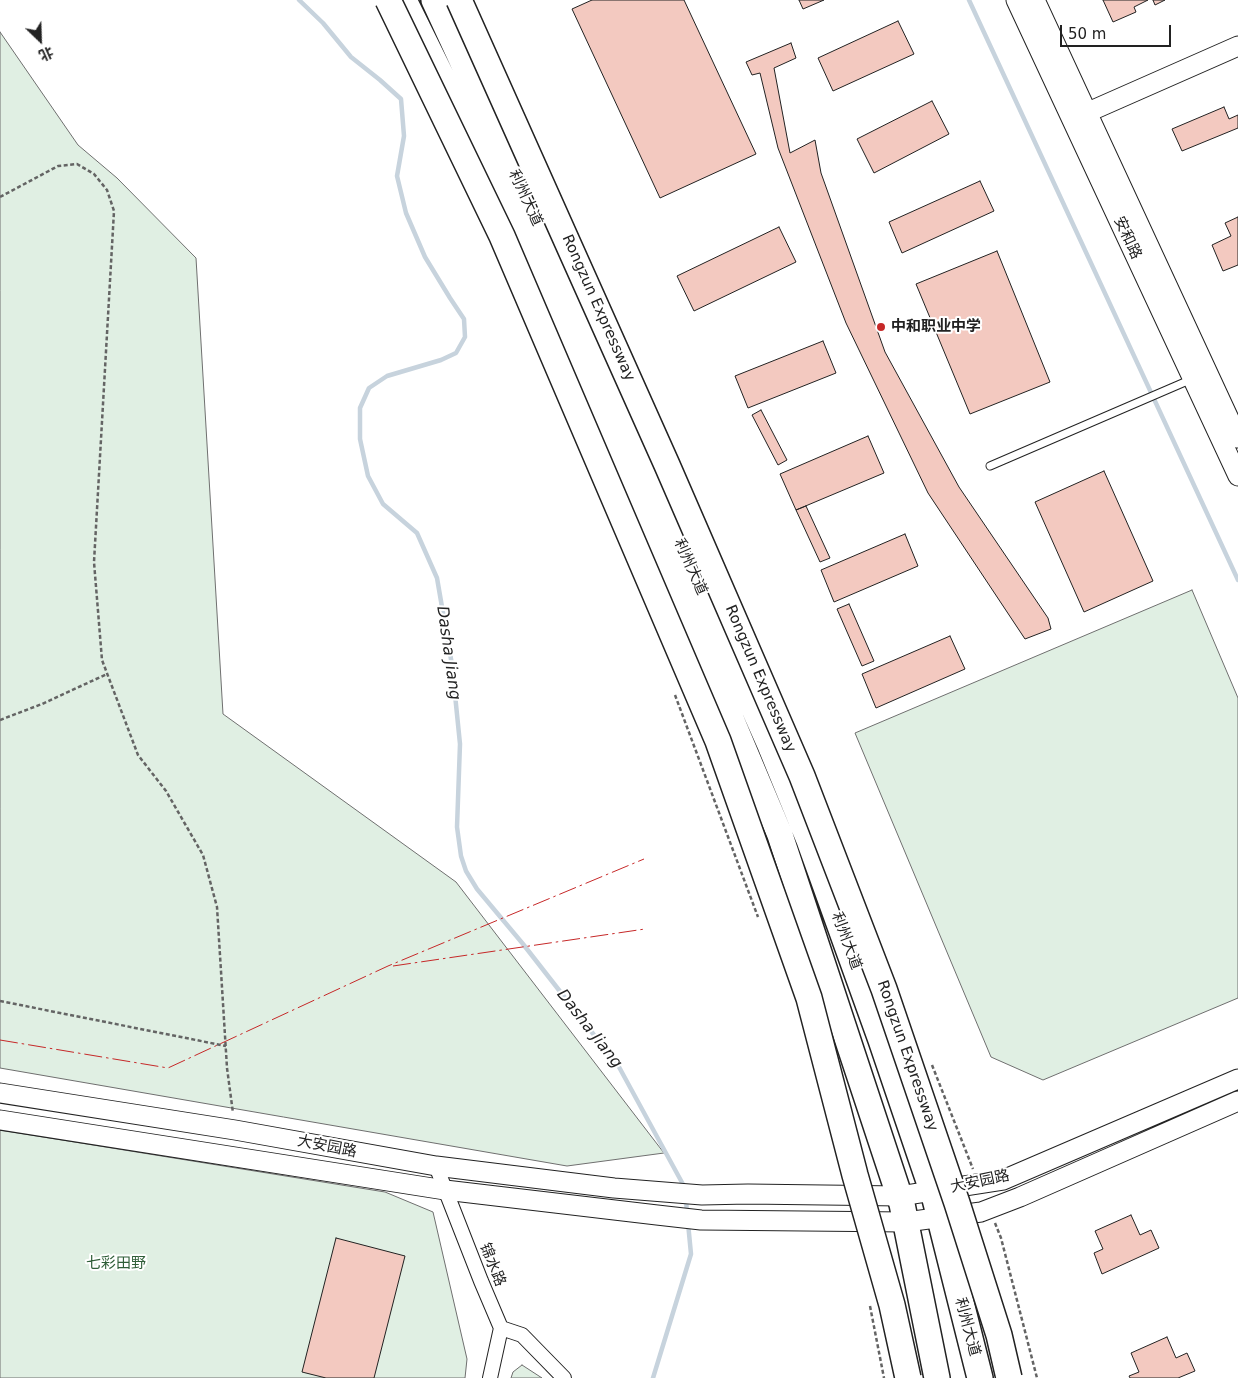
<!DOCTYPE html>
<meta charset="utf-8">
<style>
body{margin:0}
#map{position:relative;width:1238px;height:1378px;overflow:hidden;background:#fff;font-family:"DejaVu Sans","Noto Sans SC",sans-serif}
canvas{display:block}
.north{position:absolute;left:15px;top:15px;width:50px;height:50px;-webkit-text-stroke:4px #fff;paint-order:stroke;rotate:156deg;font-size:14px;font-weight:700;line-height:20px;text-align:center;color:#222}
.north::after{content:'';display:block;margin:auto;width:18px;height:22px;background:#222;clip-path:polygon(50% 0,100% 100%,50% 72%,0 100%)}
.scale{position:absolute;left:1060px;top:25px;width:111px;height:22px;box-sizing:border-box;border:2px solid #222;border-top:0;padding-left:6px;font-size:15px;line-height:18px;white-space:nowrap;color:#222;-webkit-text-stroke:4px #fff;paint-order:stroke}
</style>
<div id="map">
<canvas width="1238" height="1378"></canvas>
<div class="north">北</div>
<div class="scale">50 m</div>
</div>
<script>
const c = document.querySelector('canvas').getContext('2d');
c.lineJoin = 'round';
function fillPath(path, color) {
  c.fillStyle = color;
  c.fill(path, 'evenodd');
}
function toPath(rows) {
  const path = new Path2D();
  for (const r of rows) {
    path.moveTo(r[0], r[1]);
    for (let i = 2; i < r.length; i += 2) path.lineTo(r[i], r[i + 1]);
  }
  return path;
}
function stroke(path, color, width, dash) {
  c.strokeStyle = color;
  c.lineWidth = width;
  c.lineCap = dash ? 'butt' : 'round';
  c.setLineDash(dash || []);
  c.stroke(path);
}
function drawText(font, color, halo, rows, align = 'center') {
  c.font = font + ' "DejaVu Sans","Noto Sans SC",sans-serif';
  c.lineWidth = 4;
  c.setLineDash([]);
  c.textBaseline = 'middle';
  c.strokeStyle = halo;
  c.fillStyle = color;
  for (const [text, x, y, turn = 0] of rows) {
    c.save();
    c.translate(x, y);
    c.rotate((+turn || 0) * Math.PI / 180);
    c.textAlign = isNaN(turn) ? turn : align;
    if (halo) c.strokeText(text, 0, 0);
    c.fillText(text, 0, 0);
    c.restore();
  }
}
const green = toPath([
 [0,32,78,145,117,178,196,258,223,714,456,882,664,1153,567,1166,0,1068,0,32],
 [1192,590,1238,698,1238,998,1043,1080,991,1057,855,733,1192,590],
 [0,1130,385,1192,433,1212,467,1359,465,1378,0,1378,0,1130],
 [522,1365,542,1378,511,1378,513,1372,522,1365]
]);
fillPath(green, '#e0efe3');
stroke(green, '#6f6f6f', 1);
stroke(toPath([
 [299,0,323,23,351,57,380,80,401,99,404,136,397,176,406,213,425,257,450,298,464,319,465,337,456,353,441,360,387,376,369,388,360,408,360,439,368,476,383,504,417,533,437,578,452,665,460,744,457,827,461,856,466,871,477,889,523,944,619,1067,685,1188],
 [969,0,1238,580],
 [686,1198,687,1215],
 [653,1378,691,1254,688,1223]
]), '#c7d3dd', 4.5);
const building = toPath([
 [592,0,684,0,756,154,660,198,572,9,592,0],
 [799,0,824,0,803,9,799,0],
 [1103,0,1148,0,1134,7,1136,12,1113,22,1103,0],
 [1153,0,1165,0,1155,5,1153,0],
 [898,21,914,54,833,91,818,58,898,21],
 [791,43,796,58,774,68,790,153,815,140,821,173,885,352,959,487,1048,618,1051,629,1025,639,928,493,846,323,778,148,760,73,752,75,746,62,791,43],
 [932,101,949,134,874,173,857,139,932,101],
 [1224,107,1229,119,1238,115,1238,128,1182,151,1172,129,1224,107],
 [980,181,994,211,902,253,889,222,980,181],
 [1238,217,1238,265,1223,271,1212,245,1231,236,1225,223,1238,217],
 [779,227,796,262,694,311,677,276,779,227],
 [997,251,1050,382,970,414,916,284,997,251],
 [823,341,836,373,748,408,735,376,823,341],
 [761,410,787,460,778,465,752,415,761,410],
 [868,436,884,473,796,510,780,474,868,436],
 [1104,471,1153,581,1084,612,1035,502,1104,471],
 [806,506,830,558,820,562,796,510,806,506],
 [905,534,918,566,834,602,821,570,905,534],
 [849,604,874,661,862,666,837,609,849,604],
 [950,636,965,669,876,708,862,674,950,636],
 [1131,1215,1140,1235,1151,1230,1159,1248,1102,1274,1094,1253,1103,1249,1095,1231,1131,1215],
 [336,1238,405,1256,374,1378,326,1378,302,1372,336,1238],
 [1167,1337,1176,1358,1187,1353,1195,1371,1178,1378,1130,1378,1129,1376,1139,1372,1131,1353,1167,1337]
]);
fillPath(building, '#f3c9c0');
stroke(building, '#222', 1);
const lane = toPath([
 [990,466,1192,379]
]);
const street = toPath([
 [436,1166,481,1281,501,1328,490,1378],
 [501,1328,522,1335,564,1378]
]);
const secondary = toPath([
 [1016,0,1238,476],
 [1035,0,1238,438],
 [1077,117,1238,46],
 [0,1093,235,1130,436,1166,614,1188,702,1195,748,1194,900,1196,1003,1180,1238,1079],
 [0,1120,445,1190,657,1215,701,1220,906,1222,981,1212,1020,1197,1238,1101]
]);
const highway = toPath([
 [404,0,534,263,663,557,780,835,902,1204,937,1378],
 [434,0,579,314,770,745,809,840,881,1040,935,1199,980,1378]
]);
stroke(lane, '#222', 9);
stroke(street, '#222', 16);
stroke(secondary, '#222', 21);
stroke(highway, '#222', 28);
stroke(toPath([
 [0,197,58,166,77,164,94,174,107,190,114,211,94,562,102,660,138,755,166,791,203,855,217,907,227,1068,233,1113],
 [675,695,758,917],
 [0,720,42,704,107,674],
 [0,1001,226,1046],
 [932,1065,973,1169],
 [995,1223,1001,1238,1037,1378],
 [870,1306,884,1378]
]), '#646464', 2.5, [4, 2.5]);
stroke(lane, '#fff', 7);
stroke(street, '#fff', 14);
stroke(secondary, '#fff', 19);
stroke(highway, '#fff', 25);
const highwayBridge = toPath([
 [388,0,502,236,718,741,809,998,855,1175,892,1305,908,1378],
 [459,0,667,465,802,776,884,989,957,1203,999,1335,1009,1378]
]);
stroke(highwayBridge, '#222', 28, []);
stroke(highwayBridge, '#fff', 25);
stroke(toPath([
 [393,966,645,929],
 [0,1040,168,1068,388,966,644,859]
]), '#c62828', 1, [18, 4, 2.5, 4]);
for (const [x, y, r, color] of [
 [881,327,5,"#c62828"]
]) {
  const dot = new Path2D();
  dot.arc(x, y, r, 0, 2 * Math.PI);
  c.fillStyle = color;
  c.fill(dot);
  stroke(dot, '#fff', 2);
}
drawText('15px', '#222', '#fff', [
 ["利州大道",525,198,65],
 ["安和路",1127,238,65],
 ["Rongzun Expressway",598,308,66],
 ["利州大道",690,567,66],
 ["Rongzun Expressway",760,679,67],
 ["利州大道",846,941,70],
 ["Rongzun Expressway",907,1056,71],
 ["大安园路",327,1147,11],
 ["大安园路",980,1182,-12],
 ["锦水路",492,1265,68],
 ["利州大道",967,1327,75]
]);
drawText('bold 15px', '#222', '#fff', [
 ["中和职业中学",891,327]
], 'left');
drawText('15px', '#2f5e38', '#fff', [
 ["七彩田野",116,1264]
]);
drawText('italic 16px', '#222', '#fff', [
 ["Dasha Jiang",448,653,82],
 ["Dasha Jiang",589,1029,52]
]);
</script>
